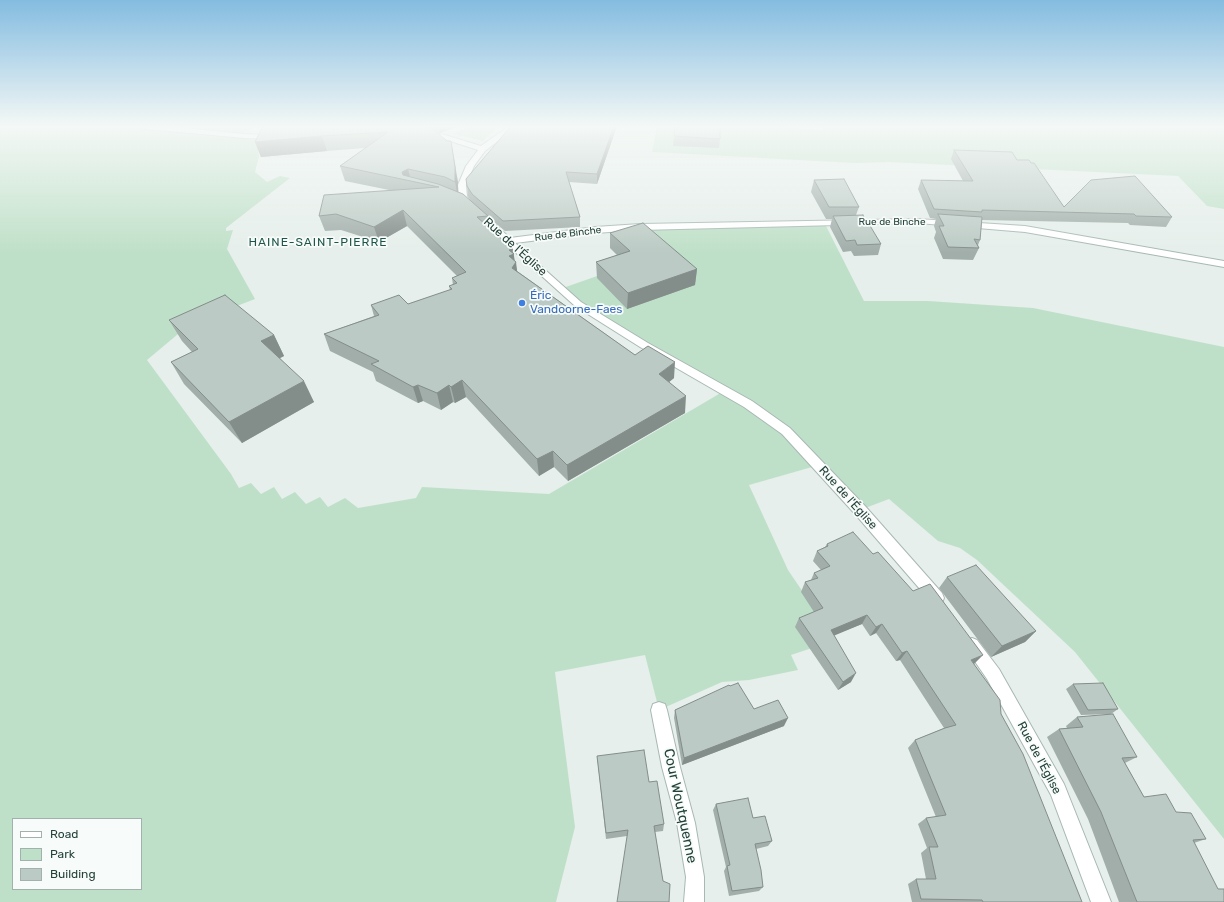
<!DOCTYPE html>
<meta charset="utf-8">
<style>
body{margin:0}
#map{position:relative;width:1224px;height:902px;overflow:hidden;background:#e6efeb;font-family:Rubik,sans-serif}
canvas{display:block}
.legend{position:absolute;left:12px;top:818px;width:130px;height:72px;box-sizing:border-box;background:#f7fbf9;border:1px solid #a3b1ad;margin:0;padding:5px 7px;list-style:none;font-size:12px;color:#24423a}
.legend li{display:flex;align-items:center;gap:8px;height:20px}
.legend b{width:20px;border:1px solid #a3b1ad}
</style>
<div id="map">
<canvas width="1224" height="902"></canvas>
<ul class="legend">
<li><b style="height:5px;background:#fff"></b>Road</li>
<li><b style="height:11px;background:#bfe0c8"></b>Park</li>
<li><b style="height:11px;background:#bbcac4"></b>Building</li>
</ul>
</div>
<script>
const c = document.querySelector('canvas').getContext('2d');
c.lineJoin = 'round';
function fillPath(path, color) {
  c.fillStyle = color;
  c.fill(path, 'evenodd');
}
function toPath(rows) {
  const path = new Path2D();
  for (const r of rows) {
    path.moveTo(r[0], r[1]);
    for (let i = 2; i < r.length; i += 2) path.lineTo(r[i], r[i + 1]);
  }
  return path;
}
function stroke(path, color, width, dash) {
  c.strokeStyle = color;
  c.lineWidth = width;
  c.lineCap = dash ? 'butt' : 'round';
  c.setLineDash(dash || []);
  c.stroke(path);
}
function drawText(font, color, halo, rows, align = 'center') {
  c.font = font + ' Rubik,sans-serif';
  c.lineWidth = 3.5;
  c.setLineDash([]);
  c.textBaseline = 'middle';
  c.strokeStyle = halo;
  c.fillStyle = color;
  for (const [text, x, y, turn = 0] of rows) {
    c.save();
    c.translate(x, y);
    c.rotate((+turn || 0) * Math.PI / 180);
    c.textAlign = isNaN(turn) ? turn : align;
    if (halo) c.strokeText(text, 0, 0);
    c.fillText(text, 0, 0);
    c.restore();
  }
}
fillPath(toPath([
 [0,126,261,126,236,135,256,137,259,156,255,172,267,182,280,176,290,178,226,228,226,231,233,230,227,249,255,299,190,324,147,360,231,474,239,488,251,483,261,494,274,487,282,499,295,492,306,504,320,497,328,507,345,498,358,508,416,498,422,487,549,494,724,391,639,342,560,289,600,275,630,306,696,283,640,233,640,227,824,222,864,301,928,301,1033,308,1224,347,1224,839,1075,652,977,560,960,548,938,541,889,499,860,510,819,465,749,485,788,570,822,620,818,646,791,655,798,670,749,680,722,682,659,710,645,655,555,672,575,827,556,902,0,902],
 [13,819,141,819,141,889,13,889],
 [470,126,499,126,483,141,453,134],
 [657,126,757,126,822,130,821,126,1224,126,1224,209,1207,206,1178,176,889,162,854,163,652,152]
]), '#bfe0c8');
const street = toPath([
 [135,126,163,126,244,134,274,135,277,137,274,139,244,138,138,128,135,126],
 [509,126,517,126,485,151,474,166,466,185,467,196,473,206,472,208,466,208,459,196,458,185,466,166,478,150,444,139,426,136,423,134,426,132,445,135,481,146,509,126],
 [474,211,480,211,510,238,595,227,640,224,918,219,1025,226,1224,261,1224,267,1025,232,918,223,640,230,595,233,515,243,581,302,648,343,752,401,790,428,865,506,942,593,944,598,942,603,937,604,932,603,855,514,782,434,744,407,640,347,575,306,474,215,474,211],
 [972,638,977,640,999,669,1064,784,1111,902,1091,902,1051,795,987,679,967,650,964,645,967,640,972,638],
 [659,702,665,704,667,710,680,767,695,823,704,877,704,902,684,902,686,877,677,823,662,767,651,710,653,704,659,702]
]);
stroke(street, '#a8b8b2', 2);
fillPath(street, '#fff');
fillPath(toPath([
 [263,126,459,126,440,133,436,132,458,182,458,192,472,203,468,196,467,186,512,126,617,126,597,184,569,182,580,217,580,227,505,231,488,217,490,229,513,254,517,271,635,355,674,378,669,382,685,413,568,481,554,467,539,476,466,397,455,403,453,402,441,410,423,401,418,403,376,381,373,372,330,351,324,334,374,316,371,305,408,304,450,290,449,286,453,285,452,278,457,276,407,226,379,242,341,230,325,231,319,216,389,190,345,181,340,166,365,148,327,151,261,157,255,142],
 [674,136,720,139,719,148,673,146],
 [954,150,1017,160,1064,207,1172,217,1166,227,1130,225,1128,223,982,220,980,240,978,245,979,248,973,260,943,259,934,238,936,232,934,226,936,219,930,218,918,189,921,180,963,181,951,159],
 [814,180,859,207,856,215,867,224,881,244,878,255,854,256,851,251,843,252,830,227,832,219,826,219,811,192],
 [610,233,697,269,695,285,627,309,597,278,596,262,617,255,610,248],
 [169,320,274,335,284,356,280,358,314,402,242,443,184,384,171,362,192,352,182,341],
 [827,544,873,554,974,664,1001,714,1082,902,912,902,908,884,916,879,926,879,921,853,927,848,918,824,926,818,936,817,908,748,915,740,944,728,900,660,896,661,876,633,870,636,862,624,834,635,851,682,838,690,795,627,799,618,814,612,801,592,805,582,811,580,814,573,821,570,813,561,817,551,825,547],
 [947,577,1036,631,1025,642,991,657,939,588],
 [1073,684,1118,709,1111,714,1081,715,1066,689],
 [730,686,754,709,784,726,682,765,674,718,675,710],
 [1077,717,1137,757,1125,763,1144,797,1176,812,1206,839,1194,843,1224,902,1119,902,1088,819,1047,737,1059,729,1067,728,1066,726],
 [597,756,649,782,664,824,663,831,655,832,663,881,627,836,606,839],
 [716,804,753,818,772,841,768,846,756,849,763,887,759,891,729,896,724,871,726,867,713,810]
]), '#a1aea9');
fillPath(toPath([
 [439,126,459,126,440,133],
 [614,126,617,126,597,184,597,174],
 [322,136,327,151,261,157,255,142],
 [451,141,458,182,458,197,455,182],
 [408,169,411,181,404,180,402,172],
 [403,210,407,226,379,242,374,227],
 [513,249,515,263,516,262,518,278,511,272,509,250],
 [697,269,695,285,627,309,628,293],
 [274,335,284,356,272,362,261,341],
 [675,362,674,378,658,391,659,374],
 [462,380,466,397,455,403,451,387],
 [304,381,314,402,242,443,229,422],
 [418,385,423,401,418,403,413,387],
 [449,385,453,402,441,410,437,393],
 [686,396,685,413,568,481,567,465],
 [553,451,554,467,539,476,537,459],
 [867,615,862,624,826,639,831,630],
 [882,624,876,633,870,636,876,627],
 [1036,631,1025,642,991,657,1002,646],
 [907,651,900,660,896,661,902,653],
 [983,655,974,664,971,660],
 [856,673,851,682,838,690,843,682],
 [788,718,784,726,682,765,684,758]
]), '#838d89');
const building = toPath([
 [263,126,429,126,447,141,451,141,455,167,455,182,445,177,408,169,402,172,403,175,438,184,463,194,488,216,477,217,513,249,509,250,514,254,509,256,516,262,512,268,635,355,648,346,675,362,659,374,686,396,567,465,553,451,537,459,462,380,451,387,449,385,437,393,418,385,413,387,371,364,379,361,324,334,379,315,371,305,399,295,408,304,452,289,449,286,457,283,452,278,466,272,403,210,374,227,336,214,319,216,324,195,439,187,340,166,388,132,322,136,255,142,263,126],
 [511,126,614,126,597,174,566,172,580,217,503,221,472,194,467,186,466,179,511,126],
 [675,126,720,126,720,139,674,136,675,126],
 [954,150,1012,152,1017,160,1029,160,1031,163,1034,163,1064,207,1091,180,1135,176,1172,217,1136,216,1134,214,982,210,982,212,934,209,921,180,973,181,954,150],
 [844,179,859,207,829,207,814,180,844,179],
 [938,214,982,217,980,240,974,239,979,248,948,247,939,226,944,226,938,214],
 [863,215,867,224,869,224,881,244,857,245,855,240,846,241,833,216,863,215],
 [643,223,697,269,628,293,596,262,630,251,610,233,643,223],
 [225,295,274,335,261,341,304,381,229,422,171,362,198,349,169,320,225,295],
 [853,532,873,554,878,552,913,591,930,584,983,655,971,660,1000,700,1001,714,1023,754,1082,902,983,902,982,900,921,899,916,879,936,879,929,847,938,847,926,818,946,815,915,740,945,728,956,725,907,651,902,653,882,624,876,627,867,615,831,630,856,673,843,682,799,618,823,608,805,582,818,578,814,573,830,566,817,551,828,546,827,544,853,532],
 [976,565,1036,631,1002,646,947,577,976,565],
 [738,683,754,709,778,700,788,718,684,758,675,710,729,685,730,686,738,683],
 [1103,683,1118,709,1088,710,1073,684,1103,683],
 [1113,714,1137,757,1122,758,1144,797,1166,794,1176,812,1191,813,1206,839,1193,840,1218,889,1224,889,1224,902,1137,902,1101,812,1059,729,1083,727,1077,717,1113,714],
 [644,750,649,782,657,781,664,824,654,826,663,881,670,884,669,902,617,902,628,830,606,833,597,756,644,750],
 [748,798,753,818,765,816,772,841,755,844,761,870,763,887,732,891,727,866,730,865,716,804,748,798]
]);
fillPath(building, '#bbcac4');
stroke(building, '#838d89', 1);
const sky = c.createLinearGradient(0, 0, 0, 253);
sky.addColorStop(0, '#84bce0');
sky.addColorStop(0.5, '#f4f8f6');
sky.addColorStop(1, '#f4f8f600');
c.fillStyle = sky;
c.fillRect(0, 0, 1224, 253);
for (const [x, y, r, color] of [
 [522,303,4,"#3f7fe0"]
]) {
  const dot = new Path2D();
  dot.arc(x, y, r, 0, 2 * Math.PI);
  c.fillStyle = color;
  c.fill(dot);
  stroke(dot, '#f7fbf9', 1.5);
}
drawText('10px', '#24423a', '#f7fbf9', [
 ["Rue de Binche",892,222],
 ["Rue de Binche",568,234,-7]
]);
c.letterSpacing = '1px';
drawText('12px', '#1f5548', '#f7fbf9', [
 ["HAINE-SAINT-PIERRE",318,243]
]);
c.letterSpacing = '0px';
drawText('12px', '#24423a', '#f7fbf9', [
 ["Rue de l'Église",515,247,42],
 ["Rue de l'Église",848,498,48],
 ["Rue de l'Église",1039,758,62]
]);
drawText('12px', '#366cbe', '#f7fbf9', [
 ["Éric",530,296],
 ["Vandoorne-Faes",530,310]
], 'left');
drawText('14px', '#24423a', '#f7fbf9', [
 ["Cour Woutquenne",680,806,78]
]);
</script>
